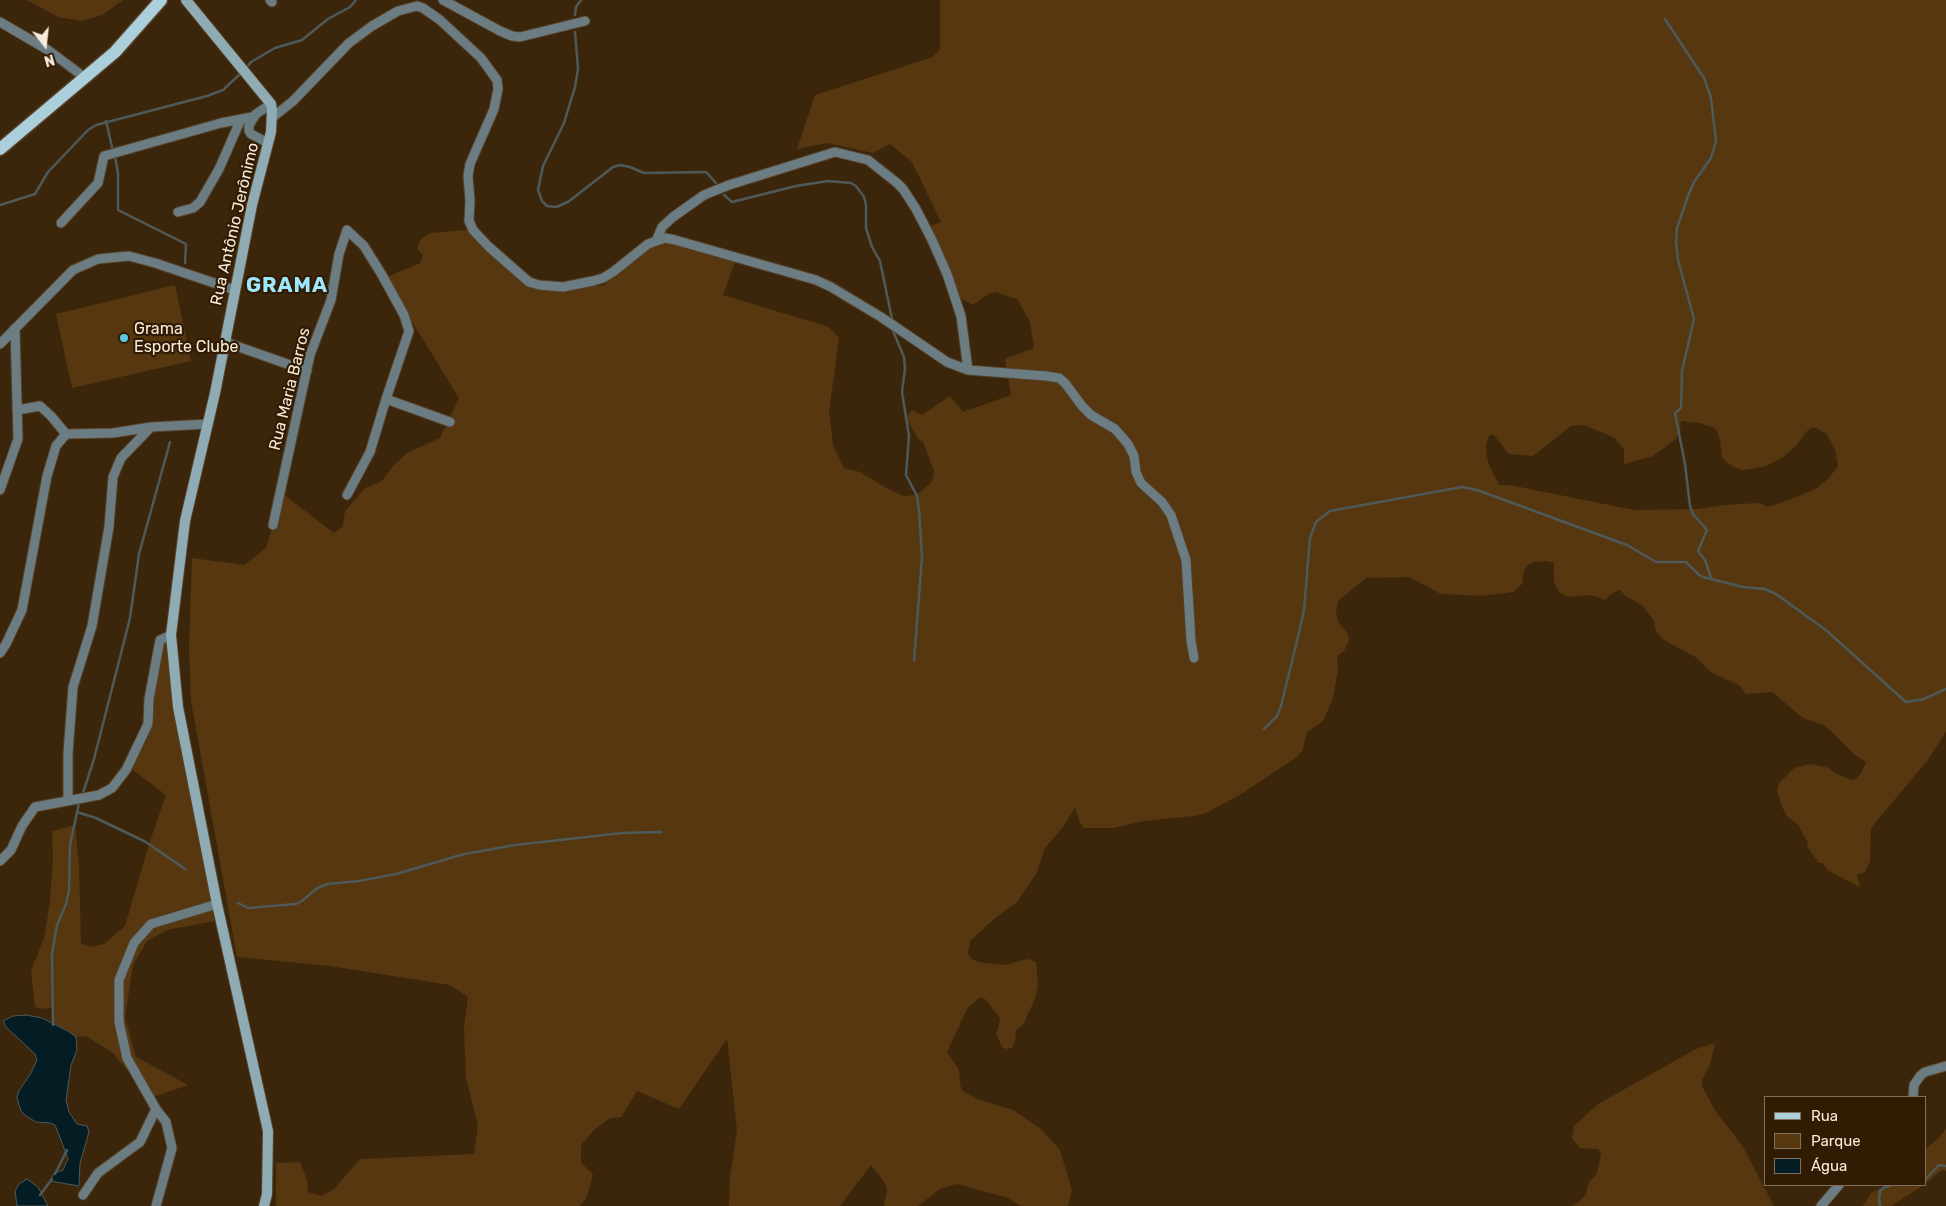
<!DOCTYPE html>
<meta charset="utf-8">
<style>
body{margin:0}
#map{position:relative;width:1946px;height:1206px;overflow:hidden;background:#3b260c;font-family:Rubik,sans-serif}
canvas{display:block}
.legend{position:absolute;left:1764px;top:1096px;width:162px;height:90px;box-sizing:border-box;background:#301c03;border:1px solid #806f5a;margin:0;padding:6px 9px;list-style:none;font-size:15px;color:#f9ebdc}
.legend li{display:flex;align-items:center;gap:10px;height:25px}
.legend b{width:25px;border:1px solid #806f5a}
.north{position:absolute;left:20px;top:20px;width:50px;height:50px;-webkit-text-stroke:4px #301c03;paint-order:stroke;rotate:164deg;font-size:14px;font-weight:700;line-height:20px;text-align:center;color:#f9ebdc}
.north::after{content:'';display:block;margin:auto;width:18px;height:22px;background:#f9ebdc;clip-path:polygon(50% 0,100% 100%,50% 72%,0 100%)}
</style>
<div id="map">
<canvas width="1946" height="1206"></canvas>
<ul class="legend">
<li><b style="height:6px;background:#abcfdb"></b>Rua</li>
<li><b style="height:14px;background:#563710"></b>Parque</li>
<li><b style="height:14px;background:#041c23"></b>Água</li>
</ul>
<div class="north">N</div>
</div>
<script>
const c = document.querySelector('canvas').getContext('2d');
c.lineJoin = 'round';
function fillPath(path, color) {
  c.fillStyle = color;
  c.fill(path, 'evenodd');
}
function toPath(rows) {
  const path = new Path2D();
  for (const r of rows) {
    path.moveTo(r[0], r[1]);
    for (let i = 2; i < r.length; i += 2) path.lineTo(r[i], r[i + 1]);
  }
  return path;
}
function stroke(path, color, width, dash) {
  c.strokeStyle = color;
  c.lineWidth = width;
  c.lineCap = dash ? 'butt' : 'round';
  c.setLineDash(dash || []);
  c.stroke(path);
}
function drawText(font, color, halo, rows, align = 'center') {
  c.font = font + ' Rubik,sans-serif';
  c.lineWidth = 4.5;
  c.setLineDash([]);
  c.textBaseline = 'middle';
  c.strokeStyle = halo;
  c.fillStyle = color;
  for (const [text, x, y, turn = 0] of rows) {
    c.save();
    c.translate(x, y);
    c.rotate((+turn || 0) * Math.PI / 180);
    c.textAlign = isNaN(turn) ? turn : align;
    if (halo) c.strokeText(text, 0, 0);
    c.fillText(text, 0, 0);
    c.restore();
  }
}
fillPath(toPath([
 [27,0,123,0,102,15,82,21,58,17],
 [940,0,1946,0,1946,732,1927,761,1871,828,1870,861,1865,872,1857,875,1860,887,1827,870,1823,863,1819,863,1807,846,1808,843,1798,825,1787,816,1782,807,1777,790,1779,783,1794,768,1811,764,1829,768,1837,774,1851,780,1856,779,1861,773,1866,762,1854,754,1830,730,1823,725,1803,718,1772,692,1746,694,1739,685,1712,673,1697,658,1664,640,1656,632,1654,621,1642,605,1627,597,1620,590,1609,595,1606,600,1590,595,1567,597,1559,592,1554,582,1554,563,1547,561,1534,562,1528,565,1524,570,1522,584,1513,592,1482,596,1441,594,1409,577,1366,578,1338,601,1336,614,1339,623,1348,634,1349,641,1344,651,1337,656,1338,669,1333,698,1323,721,1306,733,1303,750,1297,757,1243,793,1206,813,1193,816,1144,821,1112,828,1084,828,1079,821,1075,807,1063,827,1045,848,1036,874,1017,902,994,919,970,941,968,953,972,959,978,962,1004,965,1028,959,1036,962,1038,983,1035,999,1023,1025,1016,1030,1015,1042,1012,1048,1006,1049,1002,1047,996,1034,1000,1021,999,1017,985,999,979,998,967,1009,947,1052,959,1070,960,1085,963,1091,977,1099,1013,1110,1041,1129,1060,1150,1072,1190,1068,1206,1021,1206,1008,1198,957,1184,940,1189,918,1206,884,1206,887,1189,884,1182,871,1165,840,1206,729,1206,730,1178,737,1130,727,1039,679,1109,637,1091,621,1117,610,1118,594,1130,581,1145,581,1161,584,1166,593,1174,587,1197,580,1206,276,1206,276,1163,300,1162,307,1180,308,1192,321,1196,334,1189,360,1159,474,1154,478,1125,466,1078,464,1028,468,997,450,985,330,966,237,957,191,701,189,647,192,558,244,565,266,548,283,494,334,533,343,526,345,511,364,489,382,481,393,466,407,453,440,438,459,398,385,278,420,263,423,255,417,249,420,240,425,236,430,233,466,230,471,230,541,289,575,289,604,285,642,252,662,231,736,259,723,295,829,327,839,338,829,412,833,445,844,468,860,472,888,489,904,496,915,495,922,491,932,481,934,471,923,442,919,440,906,419,912,410,922,415,950,396,963,412,1011,395,1005,359,1034,348,1030,322,1017,299,995,292,988,294,973,305,960,298,930,226,941,222,912,162,890,144,873,153,827,143,797,149,815,95,933,57,940,49],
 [1681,421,1700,423,1716,429,1720,440,1722,458,1730,465,1742,470,1763,467,1782,458,1797,445,1807,431,1814,427,1827,434,1835,450,1838,466,1829,478,1817,488,1797,497,1768,507,1759,503,1725,505,1697,509,1634,510,1510,485,1499,485,1489,465,1487,457,1486,446,1488,437,1493,434,1509,454,1533,456,1571,426,1584,425,1615,438,1624,450,1624,464,1653,456,1676,439,1680,431],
 [175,285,191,361,72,388,56,314],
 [171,622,170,661,215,921,167,930,147,941,133,965,125,1017,136,1057,188,1085,150,1098,113,1053,86,1036,76,1037,54,1024,54,1007,42,1009,35,1007,31,971,44,938,50,902,53,858,52,831,75,825,79,866,81,943,91,947,104,944,125,926,150,841,166,795,129,767,131,762,143,748,150,733,157,677,166,629],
 [1715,1043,1710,1065,1702,1080,1702,1086,1716,1112,1742,1145,1774,1206,1571,1206,1578,1203,1586,1194,1588,1184,1597,1173,1601,1153,1598,1149,1580,1148,1572,1138,1574,1126,1598,1104,1696,1049],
 [1946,1129,1946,1171,1942,1170,1925,1184,1925,1149,1938,1139],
 [1889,1185,1924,1185,1891,1206,1863,1206,1871,1193]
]), '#563710');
const water = toPath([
 [26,1015,42,1018,68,1031,76,1037,77,1050,71,1065,66,1100,69,1112,77,1124,87,1126,89,1132,80,1163,79,1186,50,1181,54,1173,63,1170,68,1159,61,1140,55,1125,50,1123,36,1122,26,1116,21,1111,19,1105,17,1097,19,1091,31,1073,37,1060,35,1054,6,1027,3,1021,13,1016,26,1015],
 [27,1179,38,1187,48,1206,17,1206,15,1191,19,1184,27,1179]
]);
fillPath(water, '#041c23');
stroke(water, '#4e5a5a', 1);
stroke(toPath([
 [575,15,576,7,581,0],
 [1665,19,1704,78,1711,98,1716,141,1711,158,1694,182,1688,196,1677,228,1676,242,1678,260,1694,319,1682,371,1681,408,1675,413,1685,464,1690,506,1693,514,1707,530,1698,551,1705,560,1711,578],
 [575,32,578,69,575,87,564,123,543,166,538,190,542,201,547,206,556,207,568,202,613,167,620,165,630,167,644,173,706,172,716,183],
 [246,68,251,62,275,48,302,40,328,19,350,7,356,0],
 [106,121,112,147],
 [115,157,118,173,118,210,186,244,185,263],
 [724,195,732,202,796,186,828,181,851,183,856,186,864,197,866,205,866,228,872,247,880,261,892,319],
 [0,205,35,194,48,172,88,130,96,125,207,96,223,90,241,73],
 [893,331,904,357,905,369,902,392,909,436,906,475,917,496,919,510,922,557,914,661],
 [1264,729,1277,716,1281,706,1298,637,1304,610,1310,538,1316,522,1330,511,1462,487,1477,490,1627,545,1656,562,1686,562,1699,575,1703,577,1743,587,1765,589,1776,594,1827,631,1906,702,1924,699,1946,689],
 [83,793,94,759,130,618,139,554,170,442],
 [77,812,96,818,146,842,185,869],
 [238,903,248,908,296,904,302,901,316,889,327,884,359,881,396,874,464,854,515,845,622,833,661,832],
 [53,1025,52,954,57,925,66,904,69,891,70,845,79,803],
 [55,1174,67,1150],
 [1925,1180,1939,1165,1946,1166],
 [40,1195,52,1179],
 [1880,1206,1879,1199,1880,1191,1883,1188,1891,1185]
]), '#4e5a5a', 2.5);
const minor = toPath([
 [270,0,272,2],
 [443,0,500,31,512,36,520,37,585,21],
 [0,22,48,50,84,77],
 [273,117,293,101,349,43,372,26,398,11,417,6,423,8,440,20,481,58,497,80,498,89,494,109,470,164,468,176,470,200,469,221,473,230,489,247,529,282,539,285,563,287,593,281,603,278,613,272,648,244,665,238,675,240,816,280,831,287,881,317,947,362,968,370,1046,376,1059,378,1065,383,1082,406,1091,415,1115,429,1128,444,1134,456,1136,472,1141,483,1162,502,1171,515,1186,560,1191,641,1194,658],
 [268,143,251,134,249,131,249,125,256,114,271,104],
 [178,212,193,208,200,202,219,169,241,119],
 [61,223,98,183,104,156,221,123,252,117],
 [657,239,662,227,673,217,704,195,729,185,835,152,868,160,897,183,903,189,916,209,932,240,947,274,961,316,968,370],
 [225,342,307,371],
 [0,344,73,270,98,259,129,256,155,263,235,290],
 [386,399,450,422],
 [17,410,40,406,51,416,66,434,113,433,151,427,208,424],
 [0,490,18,439,15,328],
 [273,525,310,355,331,300,339,254,347,230,364,246,382,275,404,315,409,331,386,399,370,452,347,495],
 [0,653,6,644,22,610,47,476,56,446,66,434],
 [68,801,68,753,73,687,92,626,109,527,113,477,121,458,151,427],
 [0,861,11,850,22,826,35,807,99,795,112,788,126,770,148,724,149,699,160,640,171,635],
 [1913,1097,1914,1085,1920,1076,1925,1072,1946,1066],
 [83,1195,98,1173,140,1142,156,1109],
 [156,1206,172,1148,166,1122,156,1109,127,1058,119,1022,119,980,134,943,151,924,217,904],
 [1821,1206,1839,1185]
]);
const secondary = toPath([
 [186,0,271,104,272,110,271,132,252,205,215,393,185,521,171,635,178,707,217,904,268,1131,267,1194,264,1206]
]);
const primary = toPath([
 [0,149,115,52,161,0]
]);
stroke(minor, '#564229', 11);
stroke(secondary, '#564229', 12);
stroke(primary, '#564229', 15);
stroke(minor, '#6b7d82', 9);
stroke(secondary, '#8fabb4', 10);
stroke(primary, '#abcfdb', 12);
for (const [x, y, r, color] of [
 [124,338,5,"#5bc8e6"]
]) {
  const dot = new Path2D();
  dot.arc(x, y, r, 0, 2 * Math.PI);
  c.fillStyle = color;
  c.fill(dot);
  stroke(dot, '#301c03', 2);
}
drawText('16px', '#f9ebdc', '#301c03', [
 ["Rua Antônio Jerônimo",235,224,-77],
 ["Rua Maria Barros",290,389,-76]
]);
drawText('16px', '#f9ebdc', '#301c03', [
 ["Grama",134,329],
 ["Esporte Clube",134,347]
], 'left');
c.letterSpacing = '1px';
drawText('bold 21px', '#9de8ff', '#301c03', [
 ["GRAMA",287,286]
]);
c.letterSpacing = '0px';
</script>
